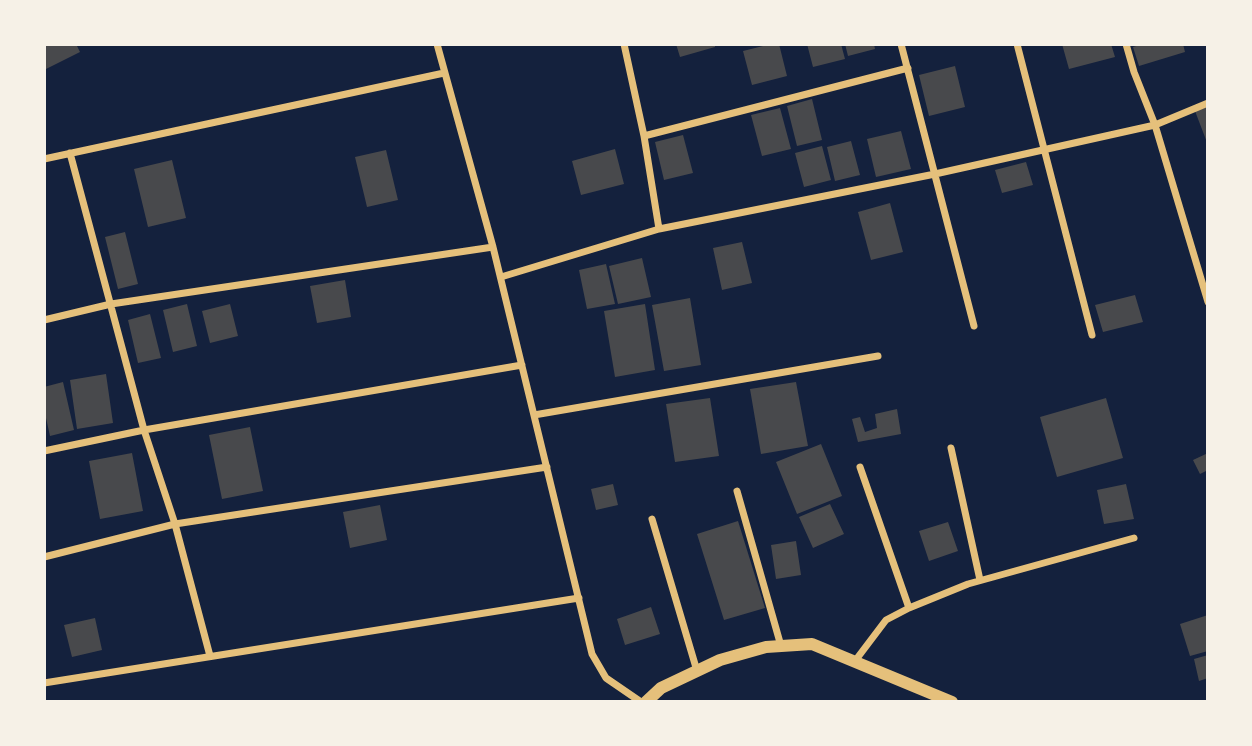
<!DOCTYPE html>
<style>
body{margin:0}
#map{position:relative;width:1252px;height:746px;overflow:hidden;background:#14213d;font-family:"IBM Plex Serif",serif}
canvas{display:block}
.frame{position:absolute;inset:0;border:46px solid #f6f1e7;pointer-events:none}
</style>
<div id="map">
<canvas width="1252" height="746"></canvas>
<div class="frame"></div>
</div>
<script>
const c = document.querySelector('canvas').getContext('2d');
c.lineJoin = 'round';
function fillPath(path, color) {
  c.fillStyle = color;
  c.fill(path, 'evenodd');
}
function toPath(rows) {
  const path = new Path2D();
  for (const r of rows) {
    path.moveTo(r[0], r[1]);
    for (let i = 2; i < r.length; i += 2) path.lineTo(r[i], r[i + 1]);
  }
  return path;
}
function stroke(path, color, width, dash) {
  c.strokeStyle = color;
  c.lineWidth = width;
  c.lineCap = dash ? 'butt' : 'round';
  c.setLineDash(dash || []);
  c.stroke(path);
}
fillPath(toPath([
 [44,44,76,44,80,52,44,70],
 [676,44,715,44,715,47,680,57],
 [771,44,779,44,787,76,752,85,743,51],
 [807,44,841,44,845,59,813,67],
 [845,44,874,44,875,49,848,56],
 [1062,44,1111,44,1115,57,1069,69],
 [1143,44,1183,44,1185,52,1139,66,1133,47],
 [955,66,965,107,929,116,919,75],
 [812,99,822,140,797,146,787,106],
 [1208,107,1208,145,1195,111],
 [780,108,791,149,762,156,751,115],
 [901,131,911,169,876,177,867,139],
 [683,135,693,173,664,180,655,142],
 [851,141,860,175,835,181,827,147],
 [822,146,831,180,804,187,795,153],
 [615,149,624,184,581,195,572,161],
 [386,150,398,200,367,207,355,157],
 [172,160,186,218,148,227,134,169],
 [1026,162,1033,185,1002,193,995,170],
 [890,203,903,252,871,260,858,212],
 [125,232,138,284,118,289,105,237],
 [742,242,752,283,722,290,713,248],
 [642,258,651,297,618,304,609,266],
 [606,264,615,304,587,309,579,270],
 [345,280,351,317,317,323,310,286],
 [1135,295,1143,322,1103,332,1095,305],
 [690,298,701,365,664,371,652,305],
 [187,304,197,346,173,352,163,310],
 [230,304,238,336,210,343,202,311],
 [645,304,655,370,615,377,604,311],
 [150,314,161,358,138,363,128,320],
 [106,374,113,423,77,429,70,380],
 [63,382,74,430,50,436,44,409,44,387],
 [796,382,808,446,761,454,750,389],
 [710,398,719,456,675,462,666,404],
 [1106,398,1123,458,1057,477,1040,417],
 [897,409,901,434,858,442,852,419,860,417,865,432,877,428,875,414],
 [250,427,263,491,222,499,209,435],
 [821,444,842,496,797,514,776,462],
 [132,453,143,511,100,519,89,461],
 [1208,453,1208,470,1200,474,1193,460],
 [613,484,618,505,596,510,591,489],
 [1126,484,1134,519,1104,524,1097,490],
 [830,504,844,534,813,548,799,517],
 [380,505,387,540,350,548,343,512],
 [738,521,765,608,724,620,697,534],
 [948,522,958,551,929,561,919,531],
 [796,541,801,575,776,579,771,545],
 [651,607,660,634,625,645,617,619],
 [1208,615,1208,651,1190,656,1180,624],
 [95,618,102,650,72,657,64,625],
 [1208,655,1208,678,1199,681,1194,659]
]), '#48494c');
stroke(toPath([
 [437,44,493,247,592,654,606,678,641,702],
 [624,44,644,136,659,229],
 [901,44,974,326],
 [1017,44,1092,335],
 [1126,44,1134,72,1155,125,1208,302],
 [644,136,908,68],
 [70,153,144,430,175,524,210,656],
 [44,159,444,73],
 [501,277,659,229,935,174,1155,125,1208,103],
 [44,320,111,304,493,247],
 [534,415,878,356],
 [951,448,980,580],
 [44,451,144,430,522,365],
 [860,467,909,608],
 [737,491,781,646],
 [652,519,697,671],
 [44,557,175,524,547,467],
 [855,661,886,620,909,608,968,584,1134,538],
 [44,683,579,598]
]), '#e5c07b', 7);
stroke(toPath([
 [646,702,661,688,720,660,766,647,812,644,952,702]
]), '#e5c07b', 12);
</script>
